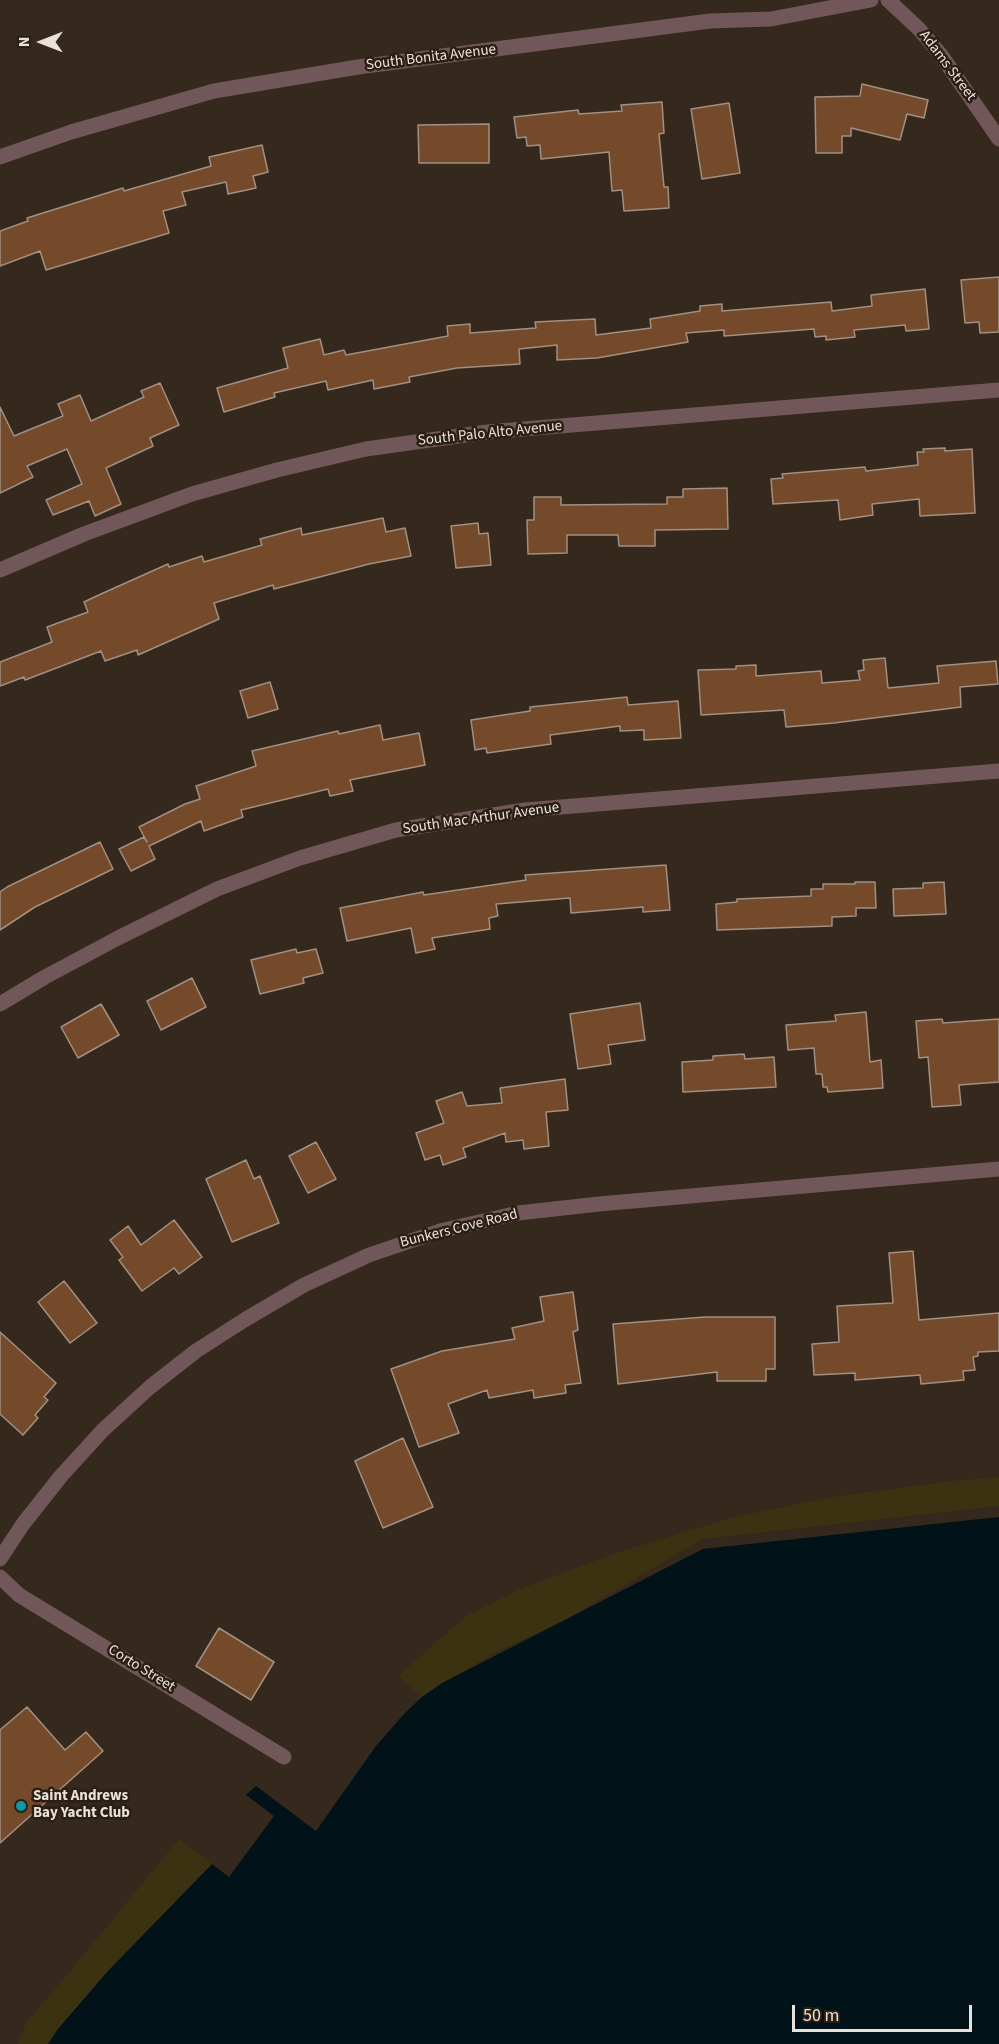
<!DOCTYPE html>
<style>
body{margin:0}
#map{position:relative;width:999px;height:2044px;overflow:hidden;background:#35281c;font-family:"Source Sans 3",sans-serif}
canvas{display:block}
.north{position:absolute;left:12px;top:12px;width:60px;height:60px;-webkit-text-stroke:4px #2b1e13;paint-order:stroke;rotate:270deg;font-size:16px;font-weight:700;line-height:24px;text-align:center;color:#eae2da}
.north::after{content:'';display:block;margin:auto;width:21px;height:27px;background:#eae2da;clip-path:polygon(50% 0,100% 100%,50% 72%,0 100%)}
.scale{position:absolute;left:792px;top:2005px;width:180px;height:27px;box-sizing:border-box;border:3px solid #eae2da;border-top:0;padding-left:8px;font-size:18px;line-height:21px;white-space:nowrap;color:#eae2da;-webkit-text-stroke:4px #2b1e13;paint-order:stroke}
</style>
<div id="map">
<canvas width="999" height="2044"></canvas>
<div class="north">N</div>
<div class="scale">50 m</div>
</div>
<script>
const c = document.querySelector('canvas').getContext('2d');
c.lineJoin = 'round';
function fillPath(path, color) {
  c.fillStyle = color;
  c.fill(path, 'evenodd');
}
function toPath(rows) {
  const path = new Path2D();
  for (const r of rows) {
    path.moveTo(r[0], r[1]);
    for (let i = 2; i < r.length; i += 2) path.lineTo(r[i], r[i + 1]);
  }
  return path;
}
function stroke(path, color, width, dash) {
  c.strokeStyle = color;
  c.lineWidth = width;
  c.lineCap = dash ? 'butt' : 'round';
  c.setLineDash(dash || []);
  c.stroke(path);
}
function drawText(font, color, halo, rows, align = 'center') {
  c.font = font + ' "Source Sans 3",sans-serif';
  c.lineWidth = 5;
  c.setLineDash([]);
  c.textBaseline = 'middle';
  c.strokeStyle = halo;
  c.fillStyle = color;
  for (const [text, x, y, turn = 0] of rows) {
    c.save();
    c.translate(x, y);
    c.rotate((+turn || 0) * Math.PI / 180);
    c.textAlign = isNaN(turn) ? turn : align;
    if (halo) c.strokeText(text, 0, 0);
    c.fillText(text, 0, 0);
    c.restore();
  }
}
fillPath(toPath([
 [999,1477,999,1506,702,1539,562,1622,498,1651,422,1697,398,1676,466,1616,520,1589,619,1552,734,1517,832,1497,950,1481],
 [179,1839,212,1864,108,1971,58,2029,48,2044,17,2044,27,2021,58,1986]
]), '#3a3211');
fillPath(toPath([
 [999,1517,999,2044,48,2044,58,2029,108,1971,212,1864,229,1877,274,1816,246,1795,256,1786,316,1831,376,1746,404,1714,422,1697,442,1683,703,1549]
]), '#011219');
const building = toPath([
 [862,84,928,100,924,118,907,114,900,140,851,128,851,136,842,136,842,153,816,153,815,97,860,96,862,84],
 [662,102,664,133,659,134,664,187,668,187,669,208,624,211,622,190,612,191,609,152,541,159,540,145,527,146,526,137,517,138,514,117,578,110,579,114,622,111,621,105,662,102],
 [729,103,740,173,702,179,691,109,729,103],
 [489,124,489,163,419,163,418,125,489,124],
 [262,145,268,172,253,176,256,188,228,194,226,182,182,192,186,205,163,211,169,233,46,270,40,251,0,266,0,231,28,221,27,218,123,188,124,191,211,166,209,157,262,145],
 [999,277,999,332,980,333,979,322,965,323,961,280,999,277],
 [925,289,929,329,906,331,905,325,854,330,855,337,826,340,826,336,815,337,814,329,724,336,724,330,686,333,688,342,597,358,557,360,557,345,519,349,520,364,457,368,409,377,410,382,374,389,373,380,328,390,326,381,274,393,275,397,224,412,217,388,288,368,283,348,320,339,324,355,344,350,346,355,448,336,447,326,470,324,470,333,536,328,535,322,595,319,596,335,651,328,650,319,700,311,700,306,722,304,722,311,831,302,832,311,872,306,871,295,925,289],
 [160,383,179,425,150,438,153,446,106,468,121,504,95,516,89,501,53,515,46,500,82,484,67,449,27,466,33,477,0,493,0,407,14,436,63,416,58,404,80,395,91,421,144,397,141,391,160,383],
 [945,448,945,451,972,449,975,513,920,516,919,499,872,504,873,515,840,520,838,500,773,504,771,479,783,478,782,474,865,467,866,471,918,465,917,452,924,452,923,449,945,448],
 [727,488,728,529,655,530,655,546,619,546,618,535,567,535,567,553,528,554,527,520,534,520,534,497,561,497,561,505,667,504,667,497,683,497,683,489,727,488],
 [383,518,386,532,405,528,411,556,369,564,274,589,273,585,214,603,219,619,138,655,137,650,105,661,101,651,25,680,24,677,0,686,0,662,52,642,47,627,88,612,84,602,101,594,168,564,169,567,202,556,204,562,262,545,260,539,301,528,302,535,383,518],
 [478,523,479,534,488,533,491,565,456,568,451,526,478,523],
 [885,658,888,688,939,683,937,666,996,661,998,684,960,687,961,707,834,723,786,727,784,710,701,715,698,670,736,669,736,666,756,665,756,676,821,671,822,683,860,680,858,671,864,670,863,660,885,658],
 [270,682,278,709,248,718,240,691,270,682],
 [627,697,628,705,678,701,681,738,644,740,644,730,620,731,620,726,550,735,551,744,487,753,486,748,475,750,471,720,530,711,530,707,627,697],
 [380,725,383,740,419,733,425,765,350,780,353,791,330,796,328,789,241,810,243,817,204,831,201,821,149,846,155,859,131,871,119,849,144,837,147,842,139,827,185,804,200,799,196,786,256,766,252,751,338,731,339,734,380,725],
 [100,842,113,869,35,907,0,930,0,892,7,887,100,842],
 [666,865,670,910,643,912,643,907,571,913,570,898,496,904,498,916,489,918,490,929,432,938,435,949,416,953,411,928,347,941,340,908,423,892,424,895,526,880,525,875,666,865],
 [855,882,875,882,876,908,856,908,856,916,832,917,832,926,717,930,716,904,737,902,737,899,811,896,811,889,823,889,823,884,855,884,855,882],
 [944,882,946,914,894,916,893,889,923,888,923,883,944,882],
 [296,949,297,953,316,949,323,973,303,978,304,983,260,994,251,960,296,949],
 [192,978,206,1007,161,1030,147,1001,192,978],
 [640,1003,645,1040,608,1045,611,1064,578,1069,570,1014,640,1003],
 [101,1004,119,1035,78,1058,61,1027,101,1004],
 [866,1012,870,1062,881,1060,883,1088,828,1092,827,1087,823,1087,822,1074,816,1074,814,1048,788,1050,786,1025,836,1021,835,1015,866,1012],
 [942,1019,943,1023,999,1019,999,1082,959,1085,961,1105,932,1107,928,1057,919,1058,916,1021,942,1019],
 [744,1054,745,1059,774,1057,776,1087,683,1092,682,1062,713,1060,713,1056,744,1054],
 [565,1079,568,1110,546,1112,549,1146,524,1149,523,1140,506,1142,505,1133,463,1148,466,1157,443,1165,440,1155,425,1160,416,1133,444,1123,436,1101,462,1092,467,1106,502,1103,500,1088,565,1079],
 [316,1142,336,1179,308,1193,289,1156,316,1142],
 [246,1160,254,1179,260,1176,279,1223,232,1242,206,1179,246,1160],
 [174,1220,202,1257,179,1274,174,1268,142,1291,119,1260,123,1257,110,1240,128,1226,141,1245,174,1220],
 [913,1251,919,1320,999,1313,999,1351,978,1352,978,1356,973,1357,975,1370,963,1371,964,1380,921,1384,920,1375,855,1380,855,1373,814,1375,812,1344,839,1342,837,1306,893,1303,889,1253,913,1251],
 [64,1281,97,1323,70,1343,38,1302,64,1281],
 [573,1292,578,1330,573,1332,581,1383,565,1385,566,1393,534,1398,533,1390,489,1398,487,1390,448,1404,459,1433,419,1447,391,1369,442,1351,515,1339,512,1328,544,1321,540,1297,573,1292],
 [705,1317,775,1317,775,1369,766,1369,766,1381,717,1381,717,1372,618,1384,613,1324,705,1317],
 [0,1332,56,1383,44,1397,48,1400,35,1415,38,1418,23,1435,0,1414,0,1332],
 [403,1438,433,1507,383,1528,355,1461,403,1438],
 [219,1628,274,1662,251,1700,196,1666,219,1628],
 [27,1707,65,1750,86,1732,103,1751,0,1843,0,1730,27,1707]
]);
fillPath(building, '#754a2a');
stroke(building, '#a19083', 1.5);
stroke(toPath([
 [888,0,919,29,941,55,999,139],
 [0,157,71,132,214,91,358,67,710,21,771,19,871,0],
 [0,570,84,534,192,494,277,470,366,449,487,432,999,390],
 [0,1004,45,977,118,938,217,889,300,858,396,830,525,810,999,771],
 [0,1559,23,1524,61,1476,103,1430,150,1387,196,1351,246,1319,304,1285,369,1255,440,1231,518,1213,599,1204,999,1169],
 [0,1577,19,1595,284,1757]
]), '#715759', 15);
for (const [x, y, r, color] of [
 [21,1806,6,"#0f9aa8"]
]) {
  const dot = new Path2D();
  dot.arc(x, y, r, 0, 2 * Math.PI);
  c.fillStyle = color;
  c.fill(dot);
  stroke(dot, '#2b1e13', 2);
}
drawText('15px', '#eae2da', '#2b1e13', [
 ["South Bonita Avenue",431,58,-7],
 ["Adams Street",947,66,53],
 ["South Palo Alto Avenue",490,434,-6],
 ["South Mac Arthur Avenue",481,819,-8],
 ["Bunkers Cove Road",459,1229,-14],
 ["Corto Street",141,1669,32]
]);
drawText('bold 15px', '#eae2da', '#2b1e13', [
 ["Saint Andrews",33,1797],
 ["Bay Yacht Club",33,1814]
], 'left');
</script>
